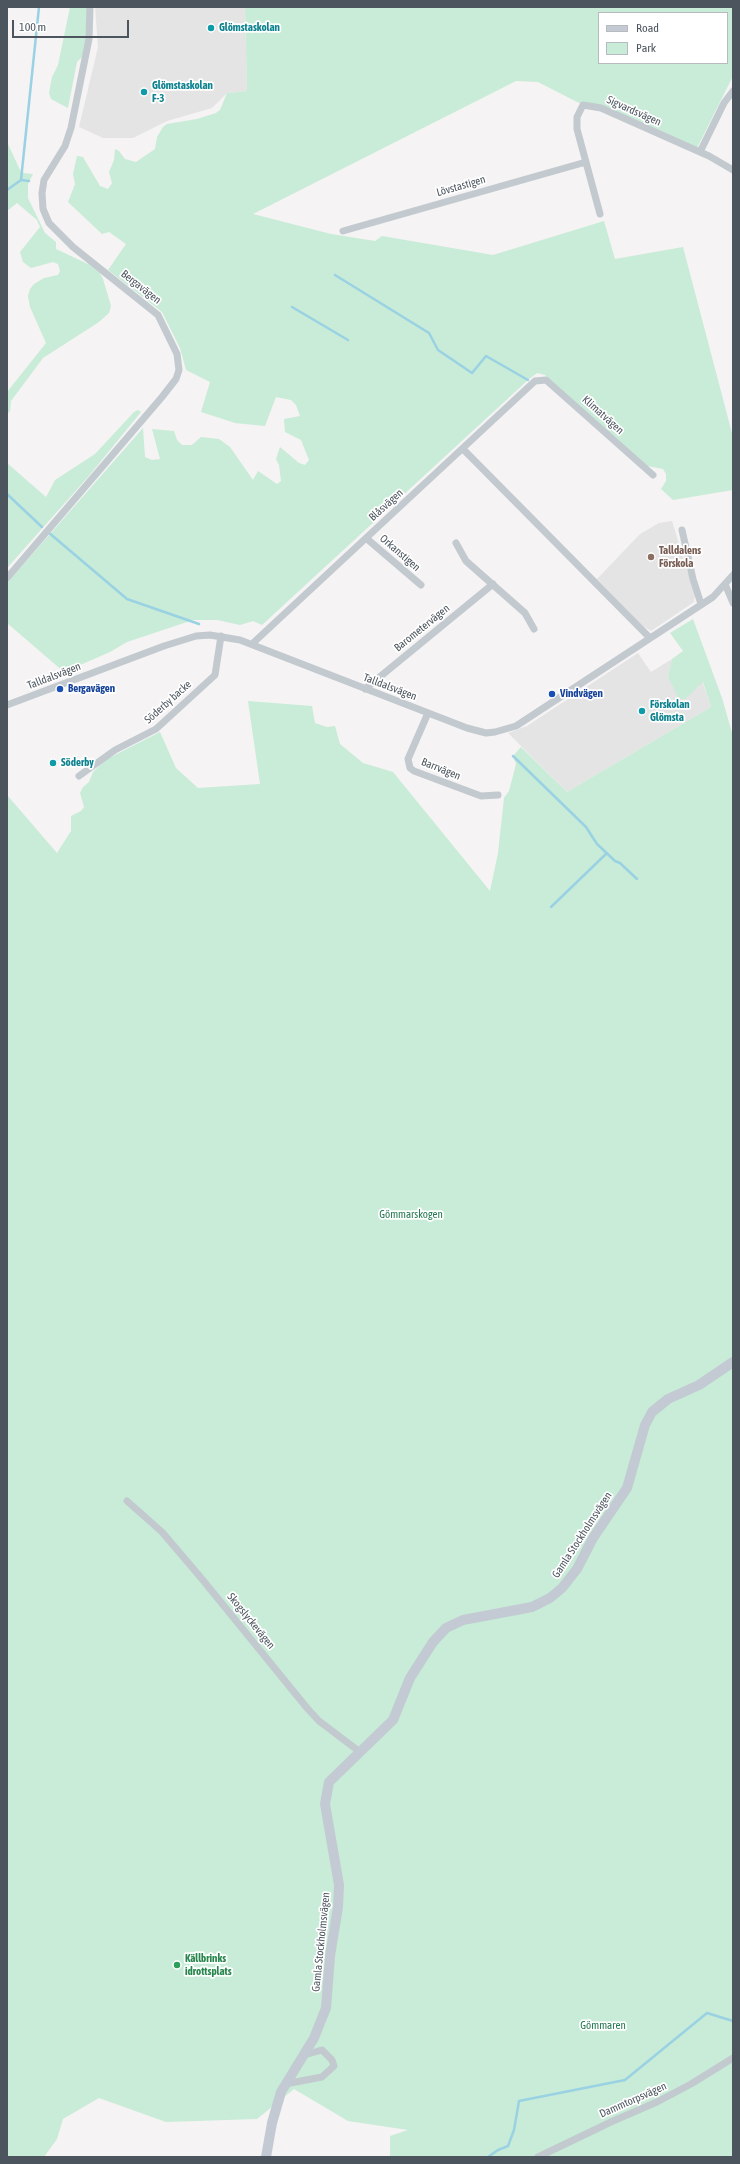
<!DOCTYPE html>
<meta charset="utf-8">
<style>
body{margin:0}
#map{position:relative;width:740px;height:2164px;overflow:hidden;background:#f5f3f3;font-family:"Asap Condensed",sans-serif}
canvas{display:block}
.frame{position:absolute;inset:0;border:8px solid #4c555e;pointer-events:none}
.legend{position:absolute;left:598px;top:12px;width:130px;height:52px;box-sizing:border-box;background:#fff;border:1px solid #b7bbbf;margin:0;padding:5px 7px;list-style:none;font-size:12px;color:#4c555e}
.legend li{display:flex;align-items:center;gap:8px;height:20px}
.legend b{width:20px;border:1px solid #b7bbbf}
.scale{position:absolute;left:12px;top:20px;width:117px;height:18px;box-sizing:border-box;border:2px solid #4c555e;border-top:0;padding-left:5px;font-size:12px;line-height:14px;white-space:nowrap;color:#4c555e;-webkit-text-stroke:3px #fff;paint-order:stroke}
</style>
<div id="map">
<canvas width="740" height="2164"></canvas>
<div class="frame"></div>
<ul class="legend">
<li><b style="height:5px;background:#c3cad3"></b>Road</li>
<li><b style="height:11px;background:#c8ecd7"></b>Park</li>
</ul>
<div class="scale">100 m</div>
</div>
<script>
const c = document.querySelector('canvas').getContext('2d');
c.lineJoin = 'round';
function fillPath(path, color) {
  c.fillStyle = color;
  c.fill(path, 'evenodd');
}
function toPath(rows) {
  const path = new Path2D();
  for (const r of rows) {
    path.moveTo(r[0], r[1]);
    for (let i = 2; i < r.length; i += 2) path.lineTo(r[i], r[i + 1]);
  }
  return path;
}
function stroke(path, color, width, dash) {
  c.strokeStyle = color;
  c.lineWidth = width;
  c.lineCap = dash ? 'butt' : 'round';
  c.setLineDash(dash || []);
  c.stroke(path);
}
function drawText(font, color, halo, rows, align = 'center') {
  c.font = font + ' "Asap Condensed",sans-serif';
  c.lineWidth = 3.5;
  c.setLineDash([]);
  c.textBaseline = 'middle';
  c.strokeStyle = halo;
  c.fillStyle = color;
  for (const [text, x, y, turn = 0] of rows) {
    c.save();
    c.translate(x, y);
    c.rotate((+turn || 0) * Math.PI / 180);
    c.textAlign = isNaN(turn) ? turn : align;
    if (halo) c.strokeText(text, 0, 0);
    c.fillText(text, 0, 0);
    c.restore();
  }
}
fillPath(toPath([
 [95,7,245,7,247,91,227,93,212,108,167,121,133,138,103,138,79,127,98,47],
 [672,521,695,595,694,602,651,631,643,626,597,579,640,534,659,523],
 [638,653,651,672,672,659,668,677,696,689,702,681,711,707,567,792,508,733,527,726]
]), '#e5e4e4');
fillPath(toPath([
 [70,7,87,7,87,34,82,57,77,62,68,108,51,99,49,93,52,77,58,65],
 [245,7,733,7,733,76,696,150,617,115,583,105,538,82,516,81,253,214,331,234,375,241,382,236,493,255,604,221,615,259,683,247,733,437,733,490,673,500,661,489,666,481,666,474,663,469,647,466,545,375,537,373,528,380,262,625,253,621,240,625,217,620,193,620,127,642,110,652,64,672,7,623,7,583,143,428,145,457,152,460,160,459,152,429,174,431,177,440,182,445,192,445,201,437,219,439,230,447,253,480,258,471,277,484,281,481,279,465,276,459,280,447,299,463,305,465,309,460,301,440,285,432,284,419,300,416,296,405,291,400,276,397,265,426,235,423,201,412,210,382,186,370,180,348,162,312,108,270,126,244,109,232,102,234,68,202,75,184,73,174,77,156,83,157,100,186,108,189,112,183,109,172,114,160,115,149,119,151,125,159,136,162,155,149,157,137,163,127,167,124,197,119,216,113,220,110,227,93,247,91],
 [599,13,727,13,727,63,599,63],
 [7,142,20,170,24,173,33,174,28,184,28,198,45,233,56,242,56,249,90,265,100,273,103,279,111,306,109,313,99,322,43,358,11,401,10,411,7,414,7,392,46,343,30,307,28,296,30,289,34,284,44,278,58,275,60,271,58,264,53,262,31,268,23,262,20,252,40,227,37,220,17,203,7,211],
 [138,410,141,412,88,477,7,568,7,463,46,497,55,480,95,454,134,412],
 [693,619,722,698,733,736,733,2157,390,2157,390,2136,408,2130,348,2121,294,2089,257,2119,166,2122,99,2098,63,2119,57,2139,44,2157,7,2157,7,795,57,853,71,831,71,816,81,811,84,807,80,793,83,787,89,782,93,772,105,760,160,732,176,768,198,788,260,784,248,701,312,706,315,723,327,727,335,726,340,744,363,763,393,772,490,891,498,853,504,798,509,791,516,764,513,756,521,747,567,792,711,707,703,682,685,699,679,699,668,677,672,659,683,651,670,633]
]), '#c8ecd7');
stroke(toPath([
 [21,180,39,7],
 [7,190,21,180,29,181],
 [335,275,429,333,438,350,472,373,486,356,528,380],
 [292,307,348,340],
 [7,494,42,527],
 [48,532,127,599,199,624],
 [513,756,586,827,597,844,615,861,620,863,637,879],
 [551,907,607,853],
 [488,2157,498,2150,508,2146,514,2130,519,2101,625,2080,707,2013,733,2021]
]), '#9ad2e4', 2.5);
stroke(toPath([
 [700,152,724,103,733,91],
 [600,214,577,129,577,117,583,105,601,108,709,156,733,170],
 [343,231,586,162],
 [463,449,649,637],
 [682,530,693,579,701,604],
 [366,538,421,585],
 [456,543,466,561,525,613,534,629],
 [7,578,162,397,176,379,179,370,177,354,158,315,73,247,49,223,43,209,42,193,44,180,65,146,71,128,89,39,90,7],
 [725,584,733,603],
 [252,644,535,381,546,380,653,475],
 [365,689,493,584],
 [7,705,164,646,196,636,210,635,240,640,467,728,486,733,495,732,516,726,713,597,733,575],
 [428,713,408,759,410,768,414,771,481,796,498,795],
 [79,776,115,750,156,729,215,675,221,636],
 [127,1501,162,1532,202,1579,307,1708,319,1721,360,1752],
 [285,2084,322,2077,334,2066,332,2060,322,2050,304,2055],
 [538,2157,613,2121,657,2102,691,2084,733,2058]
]), '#c2c9cf', 7);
stroke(toPath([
 [266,2157,272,2123,281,2092,314,2038,326,2008,330,1956,338,1907,339,1885,325,1804,329,1782,393,1720,410,1678,433,1642,446,1628,463,1620,532,1607,550,1598,562,1588,577,1569,593,1538,627,1488,645,1425,652,1412,668,1399,699,1385,733,1362]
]), '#c3cad3', 10);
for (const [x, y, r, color] of [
 [211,28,4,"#0f9aa8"],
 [144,92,4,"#0f9aa8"],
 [651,557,4,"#8d6e63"],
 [60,689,4,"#1a4fb4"],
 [552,694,4,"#1a4fb4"],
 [642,711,4,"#0f9aa8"],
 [53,763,4,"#0f9aa8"],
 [177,1965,4,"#2e9e5b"]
]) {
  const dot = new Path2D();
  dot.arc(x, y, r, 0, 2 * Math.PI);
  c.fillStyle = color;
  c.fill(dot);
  stroke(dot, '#fff', 1.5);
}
drawText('bold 11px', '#0d838f', '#fff', [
 ["Glömstaskolan",219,28],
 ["Glömstaskolan",152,86],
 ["F-3",152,99],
 ["Förskolan",650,705],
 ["Glömsta",650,718],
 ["Söderby",61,763]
], 'left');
drawText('11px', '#4c555e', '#fff', [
 ["Sigvardsvägen",634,111,24],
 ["Lövstastigen",461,186,-16],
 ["Bergavägen",141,287,38],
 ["Klimatvägen",603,415,42],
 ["Blåsvägen",386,505,-42],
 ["Orkanstigen",400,553,41],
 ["Barometervägen",422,628,-39],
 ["Talldalsvägen",54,676,-21],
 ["Talldalsvägen",390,687,21],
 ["Söderby backe",168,702,-42],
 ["Barrvägen",441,769,22],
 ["Gamla Stockholmsvägen",582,1535,-57],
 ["Skogslyckevägen",251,1621,51],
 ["Gamla Stockholmsvägen",321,1942,-84],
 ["Dammtorpsvägen",633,2100,-24]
]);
drawText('bold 11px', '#785e54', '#fff', [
 ["Talldalens",659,551],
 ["Förskola",659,564]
], 'left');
drawText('bold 11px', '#164399', '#fff', [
 ["Bergavägen",68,689],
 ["Vindvägen",560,694]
], 'left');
drawText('11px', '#237951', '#fff', [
 ["Gömmarskogen",411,1215],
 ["Gömmaren",603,2026]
]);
drawText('bold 11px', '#27864d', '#fff', [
 ["Källbrinks",185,1959],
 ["idrottsplats",185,1972]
], 'left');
</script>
